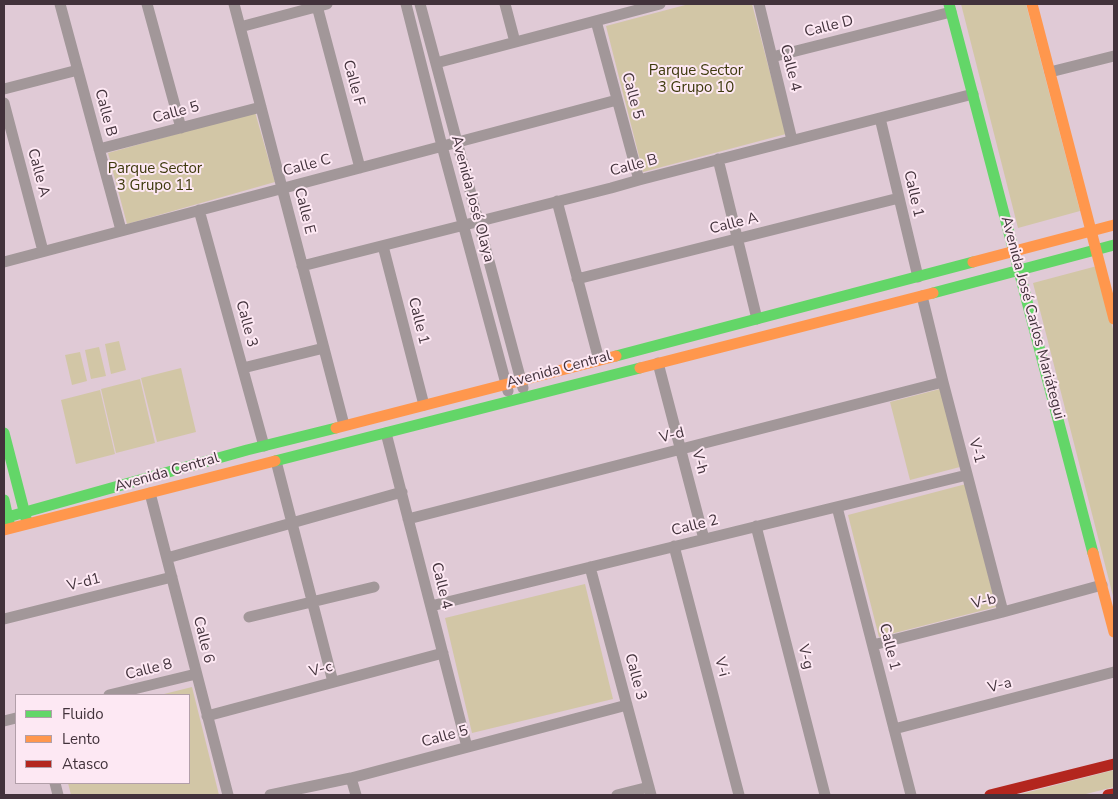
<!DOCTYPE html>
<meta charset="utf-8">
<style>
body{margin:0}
#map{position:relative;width:1118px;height:799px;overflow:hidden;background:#e0cad6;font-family:"Nunito Sans",sans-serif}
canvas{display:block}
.frame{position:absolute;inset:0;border:5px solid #42323b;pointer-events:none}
.legend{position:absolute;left:15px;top:694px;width:175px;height:90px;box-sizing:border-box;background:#fde8f3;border:1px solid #b29fa9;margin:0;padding:6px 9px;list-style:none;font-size:15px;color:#42323b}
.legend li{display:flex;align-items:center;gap:10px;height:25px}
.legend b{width:25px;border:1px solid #b29fa9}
</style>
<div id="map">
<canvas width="1118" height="799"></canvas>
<div class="frame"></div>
<ul class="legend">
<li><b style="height:6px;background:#63d668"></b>Fluido</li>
<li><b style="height:6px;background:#ff974d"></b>Lento</li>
<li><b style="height:6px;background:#b3261e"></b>Atasco</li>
</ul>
</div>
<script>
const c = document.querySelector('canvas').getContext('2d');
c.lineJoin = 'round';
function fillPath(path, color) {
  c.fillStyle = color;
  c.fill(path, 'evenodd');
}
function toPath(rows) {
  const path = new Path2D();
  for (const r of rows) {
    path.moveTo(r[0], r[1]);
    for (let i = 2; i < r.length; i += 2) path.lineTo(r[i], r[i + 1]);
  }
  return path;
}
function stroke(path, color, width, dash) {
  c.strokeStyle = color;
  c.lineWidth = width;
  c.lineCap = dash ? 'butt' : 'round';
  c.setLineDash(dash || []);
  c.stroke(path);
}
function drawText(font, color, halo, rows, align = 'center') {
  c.font = font + ' "Nunito Sans",sans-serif';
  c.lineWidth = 4;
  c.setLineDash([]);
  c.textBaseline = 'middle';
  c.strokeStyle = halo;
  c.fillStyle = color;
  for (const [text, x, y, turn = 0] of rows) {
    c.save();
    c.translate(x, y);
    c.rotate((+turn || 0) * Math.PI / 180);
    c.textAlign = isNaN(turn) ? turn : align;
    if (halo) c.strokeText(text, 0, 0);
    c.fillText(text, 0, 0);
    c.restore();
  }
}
fillPath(toPath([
 [689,4,752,4,786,134,643,172,606,26],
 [961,4,1026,4,1080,211,1018,228],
 [255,112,275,182,127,224,108,153],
 [1097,266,1114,333,1114,600,1033,283],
 [119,341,126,370,111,374,105,344],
 [99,347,106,376,91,379,85,350],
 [80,352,87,381,72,385,65,355],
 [181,368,196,432,157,442,141,378],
 [140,379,155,443,116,453,101,389],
 [940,389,960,467,910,480,890,402],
 [100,390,115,454,76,464,61,400],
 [966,484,996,607,879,637,848,515],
 [585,584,613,699,472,733,445,618],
 [192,687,219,795,71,795,68,783,189,783,189,695,160,695],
 [1114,770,1114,787,1082,795,1017,795]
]), '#d2c6a6');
stroke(toPath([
 [60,4,121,230],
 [147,4,181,128],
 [234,4,344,425],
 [406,4,442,146,508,391],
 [420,4,523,388],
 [505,4,515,42],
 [759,4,792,140],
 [317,6,360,168],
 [596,21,639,180],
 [240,27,327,4],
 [772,57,951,12],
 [436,63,660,4],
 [1050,72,1114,56],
 [4,89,78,70],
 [4,103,43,251],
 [880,118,918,277],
 [99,149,261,107],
 [718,159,757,319],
 [557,201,599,360],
 [199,210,264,446],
 [383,246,424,405],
 [4,262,617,100],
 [302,266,611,188,639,180,973,94],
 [577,279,899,198],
 [922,296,943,382,1003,612],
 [658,363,704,539],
 [243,368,324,348],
 [386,433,467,747],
 [276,461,333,682],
 [150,493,228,795],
 [837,507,911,795],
 [408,519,943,382],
 [756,526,825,795],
 [674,546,739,795],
 [167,558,402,492],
 [590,567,651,795],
 [431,606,967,475],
 [249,617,374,587],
 [4,619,172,577],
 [873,645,1003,612,1102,585],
 [109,695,196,674],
 [207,716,443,653],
 [4,721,16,718],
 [894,729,1114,672],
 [351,778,356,795],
 [55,783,58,795],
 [270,795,351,778,627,705],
 [617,795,649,787]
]), '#a29799', 11);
stroke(toPath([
 [949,4,1093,553],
 [933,293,1114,245],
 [616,356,973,262],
 [4,433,27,522],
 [275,461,640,368],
 [4,500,10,527],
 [4,518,247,450,336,428]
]), '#63d668', 11);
stroke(toPath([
 [1032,4,1114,319],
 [973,262,1114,225],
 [640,368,933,293],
 [336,428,616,356],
 [4,530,275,461],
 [1093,553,1114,632]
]), '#ff974d', 11);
stroke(toPath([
 [990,795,1114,764],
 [1108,795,1114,794]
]), '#b3261e', 11);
drawText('15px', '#42323b', '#fde8f3', [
 ["Calle D",829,27,-14],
 ["Calle 4",790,68,76],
 ["Calle F",353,83,75],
 ["Calle 5",632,96,75],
 ["Calle B",105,113,75],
 ["Calle 5",176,113,-15],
 ["Calle C",307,166,-15],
 ["Calle B",634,166,-15],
 ["Calle A",38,173,75],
 ["Calle 1",913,194,77],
 ["Avenida José Olaya",472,199,75],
 ["Calle E",304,211,76],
 ["Calle A",734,224,-14],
 ["Avenida José Carlos Mariátegui",1032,318,75],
 ["Calle 1",418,321,76],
 ["Calle 3",246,324,75],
 ["Avenida Central",559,370,-15],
 ["V-d",672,436,-14],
 ["V-1",976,451,75],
 ["V-h",699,462,75],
 ["Avenida Central",167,473,-16],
 ["Calle 2",695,526,-14],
 ["V-d1",84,583,-14],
 ["Calle 4",441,586,76],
 ["V-b",984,602,-14],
 ["Calle 6",203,640,76],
 ["Calle 1",889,647,76],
 ["V-g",805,657,76],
 ["V-i",721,667,75],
 ["Calle 8",149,670,-14],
 ["V-c",321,670,-15],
 ["Calle 3",635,677,75],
 ["V-a",1000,686,-14],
 ["Calle 5",445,737,-15]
]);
drawText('15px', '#3d390c', '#fde8f3', [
 ["Parque Sector",696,71],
 ["3 Grupo 10",696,88],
 ["Parque Sector",155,169],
 ["3 Grupo 11",155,186]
]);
</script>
